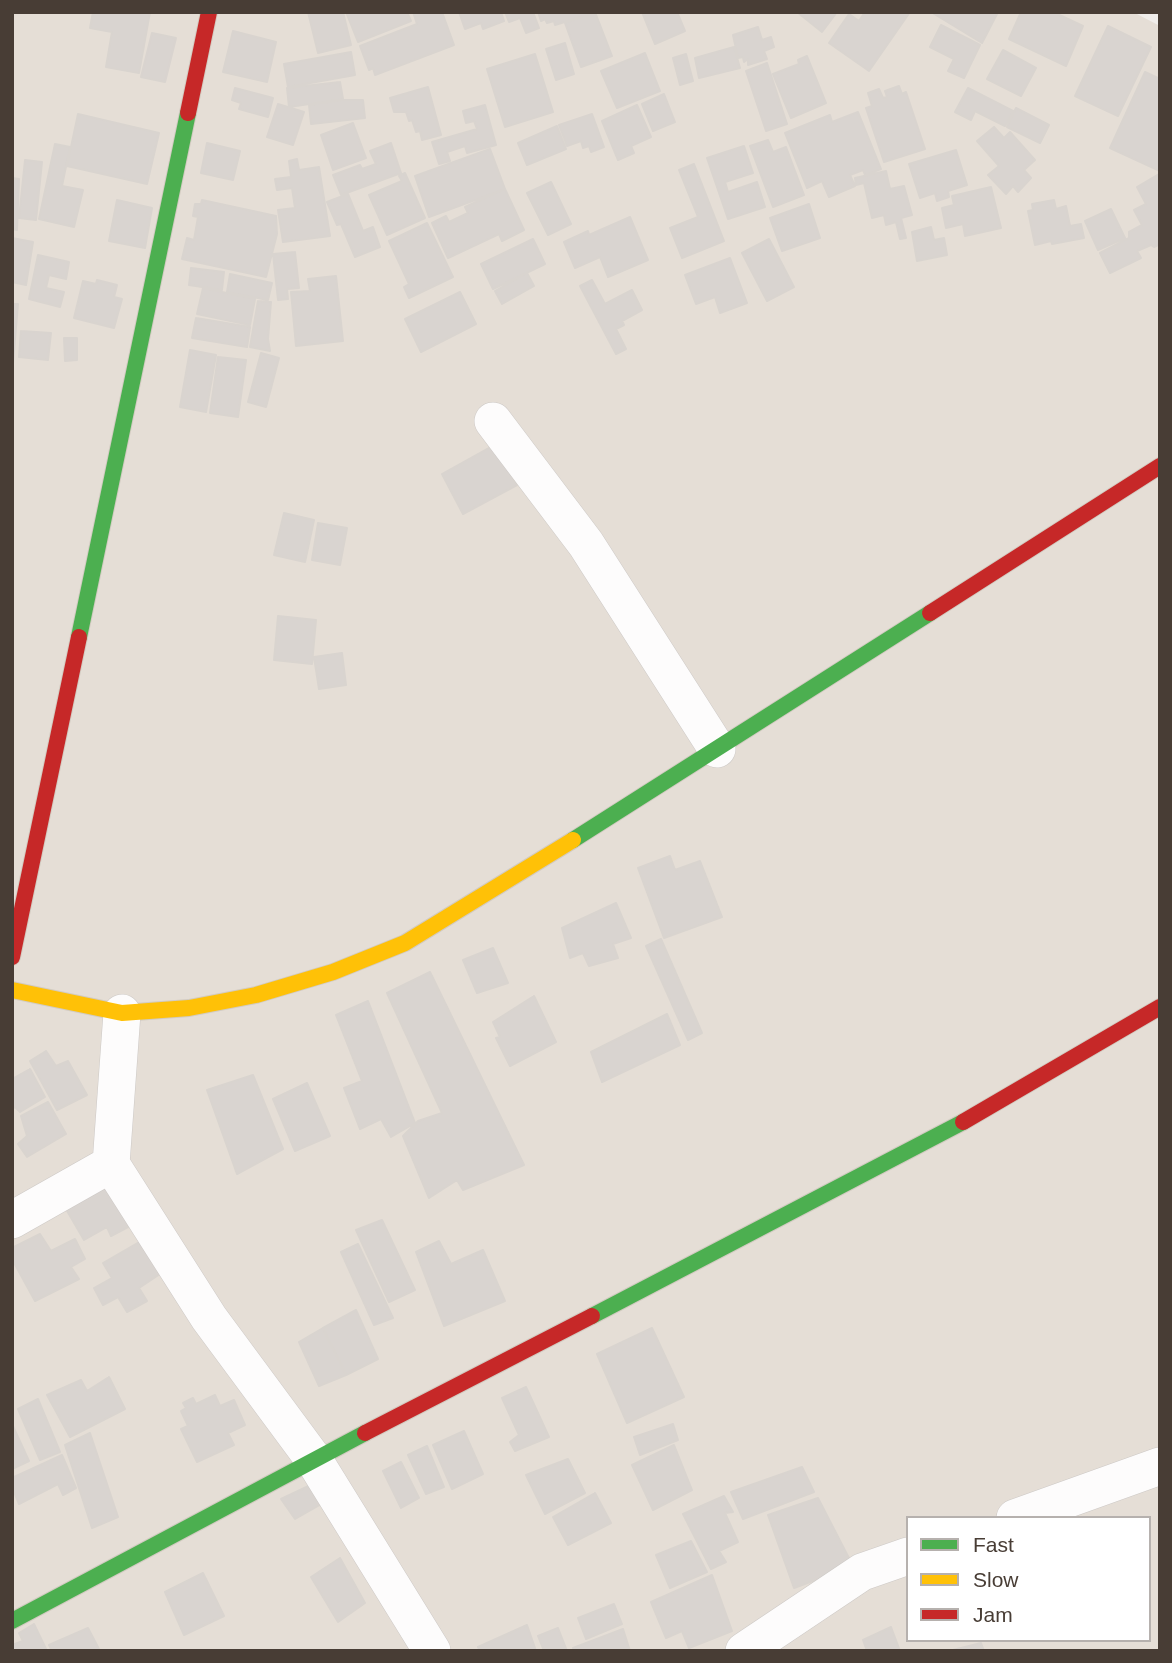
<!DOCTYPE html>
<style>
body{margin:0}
#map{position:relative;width:1172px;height:1663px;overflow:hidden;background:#f0edea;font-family:Arial,sans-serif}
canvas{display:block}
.frame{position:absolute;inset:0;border:14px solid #483d35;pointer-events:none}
.legend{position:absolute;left:906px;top:1516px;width:245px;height:126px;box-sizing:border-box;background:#fff;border:2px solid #b6b1ae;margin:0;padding:9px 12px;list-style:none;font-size:21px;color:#483d35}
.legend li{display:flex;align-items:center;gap:14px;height:35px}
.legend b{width:35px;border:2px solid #b6b1ae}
</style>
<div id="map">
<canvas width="1172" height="1663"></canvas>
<div class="frame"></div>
<ul class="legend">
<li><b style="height:9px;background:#4caf50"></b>Fast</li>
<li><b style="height:9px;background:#ffc107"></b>Slow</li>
<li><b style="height:9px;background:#c62828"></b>Jam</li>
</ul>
</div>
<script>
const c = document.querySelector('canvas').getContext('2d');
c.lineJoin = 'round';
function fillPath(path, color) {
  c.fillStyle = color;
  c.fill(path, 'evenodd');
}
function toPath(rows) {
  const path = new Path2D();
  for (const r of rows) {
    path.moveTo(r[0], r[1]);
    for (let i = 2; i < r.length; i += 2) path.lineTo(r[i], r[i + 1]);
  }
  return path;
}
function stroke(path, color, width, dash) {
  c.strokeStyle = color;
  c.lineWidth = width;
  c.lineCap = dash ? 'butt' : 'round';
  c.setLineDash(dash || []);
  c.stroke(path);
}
fillPath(toPath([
 [12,12,1133,12,1160,26,1160,1651,12,1651],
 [908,1518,1149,1518,1149,1640,908,1640]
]), '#e5ded6');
const building = toPath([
 [93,12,150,12,139,73,106,67,112,32,90,28,93,12],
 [308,12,343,12,351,45,318,53,308,12],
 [346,12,407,12,411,21,358,42,346,12],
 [413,12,442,12,454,45,375,75,373,68,369,70,360,46,417,24,413,12],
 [459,12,501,12,504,21,483,29,481,23,465,29,459,12],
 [505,12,533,12,539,28,526,33,520,18,509,22,505,12],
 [538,12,589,12,590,14,555,25,554,21,547,23,545,19,541,21,538,12],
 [595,12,612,56,581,67,565,23,595,12],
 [642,12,677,12,685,31,655,44,642,12],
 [797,12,837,12,822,32,797,12],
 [865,12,878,14,880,12,910,12,869,71,829,43,849,14,859,21,865,12],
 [931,12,998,12,982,43,931,12],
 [1021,12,1053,12,1083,26,1066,66,1009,39,1021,12],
 [941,25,980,45,964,78,948,71,954,59,930,47,941,25],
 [1108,26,1151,47,1118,116,1075,96,1108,26],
 [758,27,762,40,771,37,774,47,764,51,767,59,748,65,748,59,744,62,743,57,738,58,733,35,758,27],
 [233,31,276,42,267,82,223,72,233,31],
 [152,33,176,38,165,82,141,77,152,33],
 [565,43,574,74,556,80,546,49,565,43],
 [734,47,740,68,699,78,695,58,734,47],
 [1003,50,1036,68,1021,96,987,79,1003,50],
 [351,52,355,75,288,87,284,64,351,52],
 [645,53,660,91,617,108,601,71,645,53],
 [535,54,553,112,505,127,487,69,535,54],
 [686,54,693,81,680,85,673,58,686,54],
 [807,56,826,103,791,118,773,74,799,64,798,60,807,56],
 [767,63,787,124,766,131,746,71,767,63],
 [1145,72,1160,79,1160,171,1110,148,1145,72],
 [340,82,343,99,289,107,287,88,340,82],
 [899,86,902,94,906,92,925,149,884,162,866,108,872,106,868,93,879,89,883,98,887,97,885,91,899,86],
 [428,87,441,135,422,140,420,131,416,132,412,120,409,121,406,112,394,112,390,98,428,87],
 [235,88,273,98,268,117,239,109,241,103,232,100,235,88],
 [968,88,1013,111,1005,126,975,111,971,120,955,112,968,88],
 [664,94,675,122,653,131,642,104,664,94],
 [342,100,363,100,365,118,311,124,309,105,342,100],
 [278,104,304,112,293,145,267,137,278,104],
 [485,105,496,145,467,153,465,146,447,152,450,161,439,164,432,142,477,129,474,121,466,123,463,111,485,105],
 [637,105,651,137,631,146,634,153,618,160,602,121,637,105],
 [1016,108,1049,125,1040,143,1007,127,1016,108],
 [858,112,881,169,865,175,863,170,850,175,855,186,829,197,822,181,807,188,785,133,830,115,832,122,858,112],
 [78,114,159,133,147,184,67,166,78,114],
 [592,114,604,147,591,152,589,146,583,148,581,141,567,146,559,125,592,114],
 [353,123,366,158,333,170,321,135,353,123],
 [557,126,566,149,527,165,518,143,557,126],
 [994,127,1004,138,1010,132,1035,160,1024,170,1031,178,1018,192,1013,186,1006,194,988,175,999,166,977,141,994,127],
 [768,140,773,152,786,147,804,195,773,207,750,146,768,140],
 [207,143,240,151,233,180,201,173,207,143],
 [391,143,401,173,341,195,333,175,360,165,362,169,376,164,370,151,391,143],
 [55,144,70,147,62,186,83,190,74,227,39,219,55,144],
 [744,146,753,173,725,182,728,192,757,182,765,207,728,219,707,158,744,146],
 [490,149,505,189,429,217,415,176,490,149],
 [956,150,967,185,948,191,949,197,937,201,935,193,920,198,909,164,956,150],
 [297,159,299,170,319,167,330,236,283,242,278,210,295,208,292,188,277,190,275,179,291,177,289,161,297,159],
 [25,160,42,162,36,220,19,218,25,160],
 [694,164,724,241,682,258,670,228,698,217,679,170,694,164],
 [886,171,890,189,904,186,912,215,901,218,906,238,900,239,896,222,886,225,884,215,872,218,864,183,856,185,855,178,886,171],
 [405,173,425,218,387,235,369,195,402,181,399,176,405,173],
 [1159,174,1160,244,1154,247,1151,245,1137,251,1141,258,1110,273,1100,253,1129,238,1129,232,1142,225,1134,210,1146,204,1137,187,1159,174],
 [12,178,19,179,17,230,12,229,12,178],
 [551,182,571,224,548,235,527,193,551,182],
 [991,187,1001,228,965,236,963,224,946,228,942,208,954,205,952,196,991,187],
 [505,189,524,230,502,241,499,234,448,258,432,223,446,216,449,222,468,213,465,207,505,189],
 [348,194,363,231,373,227,380,247,355,257,341,224,337,225,327,202,348,194],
 [117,200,152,208,145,248,109,241,117,200],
 [202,200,276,216,277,234,266,277,182,259,187,238,194,240,198,217,193,216,195,204,201,204,202,200],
 [1054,200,1056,209,1066,206,1070,226,1081,224,1084,238,1052,244,1051,241,1035,245,1028,211,1033,210,1032,204,1054,200],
 [809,204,820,238,782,251,770,218,809,204],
 [1111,209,1125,238,1098,250,1085,221,1111,209],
 [630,217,648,260,608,277,600,257,575,268,564,242,588,231,589,235,630,217],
 [427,223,453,277,409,298,404,287,409,284,389,241,427,223],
 [931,227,934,240,944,238,947,255,917,261,912,232,931,227],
 [12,238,33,242,26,285,12,282,12,238],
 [533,239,545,264,493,289,481,264,533,239],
 [769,239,794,287,767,301,742,253,769,239],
 [295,252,299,288,287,289,288,299,278,300,273,254,295,252],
 [38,255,69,262,66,279,49,275,46,288,64,292,60,307,29,299,38,255],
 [730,258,747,303,720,313,715,297,696,304,685,275,730,258],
 [191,268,224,272,222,290,189,285,191,268],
 [527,273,534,286,502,304,495,291,527,273],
 [230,274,272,283,268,300,227,292,230,274],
 [336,276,343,341,296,346,291,292,310,291,308,279,336,276],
 [97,280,117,285,114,297,122,299,114,328,74,318,83,281,96,284,97,280],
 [592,280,605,304,632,290,642,310,622,321,624,325,616,329,626,349,616,354,580,286,592,280],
 [203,288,255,299,250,325,197,314,203,288],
 [460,292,476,324,421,352,405,319,460,292],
 [258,301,271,302,268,339,270,351,250,347,258,301],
 [12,304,18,304,12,375,12,304],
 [196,318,250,327,247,347,192,338,196,318],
 [21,331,51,333,48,360,19,357,21,331],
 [64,338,77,338,77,360,65,361,64,338],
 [190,350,216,355,206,412,180,407,190,350],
 [261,353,279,358,266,407,248,402,261,353],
 [218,357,246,360,238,417,210,413,218,357],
 [496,444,517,485,463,514,442,474,496,444],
 [284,513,314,520,305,562,274,555,284,513],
 [318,523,347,528,340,565,312,560,318,523],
 [278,616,316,620,312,664,274,660,278,616],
 [342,653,346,685,319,689,314,657,342,653],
 [670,856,675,870,700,861,722,917,664,938,638,868,670,856],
 [616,903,631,938,613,944,618,958,589,966,583,953,570,958,562,928,616,903],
 [661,939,702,1033,688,1040,646,946,661,939],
 [493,948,508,983,477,993,463,960,493,948],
 [430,972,524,1165,463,1190,457,1180,429,1198,403,1136,418,1121,442,1113,387,993,430,972],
 [534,996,556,1042,510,1066,496,1038,500,1037,493,1022,534,996],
 [368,1001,415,1123,391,1137,381,1119,360,1129,344,1088,362,1081,336,1015,368,1001],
 [667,1014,680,1045,602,1082,591,1052,667,1014],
 [46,1051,56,1066,68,1061,87,1095,57,1110,30,1061,46,1051],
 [30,1069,45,1097,20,1112,15,1107,12,1109,12,1079,30,1069],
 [253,1075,283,1149,237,1174,207,1090,253,1075],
 [307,1083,330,1136,295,1151,273,1099,307,1083],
 [48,1102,66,1134,27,1157,18,1144,27,1136,21,1116,48,1102],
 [107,1187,130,1226,111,1236,107,1227,84,1240,66,1209,107,1187],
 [382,1220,415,1290,389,1302,356,1230,382,1220],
 [40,1234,51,1251,75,1239,85,1259,71,1267,79,1279,35,1301,12,1259,12,1248,40,1234],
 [141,1241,160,1274,139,1288,147,1301,127,1312,118,1297,103,1305,94,1288,112,1278,103,1263,141,1241],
 [439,1241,451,1264,483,1250,505,1301,444,1326,416,1252,439,1241],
 [358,1244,393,1318,374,1325,341,1252,358,1244],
 [356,1310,378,1359,346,1375,323,1328,356,1310],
 [323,1328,346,1375,319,1386,299,1342,323,1328],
 [652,1328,684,1397,627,1423,597,1354,652,1328],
 [109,1377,125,1409,70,1437,47,1395,81,1380,87,1391,109,1377],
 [526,1387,549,1437,515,1451,510,1442,519,1435,502,1398,526,1387],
 [215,1395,220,1406,234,1400,245,1425,228,1433,234,1445,197,1462,181,1429,188,1426,181,1411,186,1408,183,1403,193,1398,196,1404,215,1395],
 [38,1399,60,1452,40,1460,18,1409,38,1399],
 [12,1424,29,1461,12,1469,12,1424],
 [673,1424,678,1440,640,1455,634,1437,673,1424],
 [464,1431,483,1474,452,1489,433,1445,464,1431],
 [90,1433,118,1517,92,1528,65,1445,90,1433],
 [674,1445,692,1490,653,1510,632,1465,674,1445],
 [427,1446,444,1487,426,1494,408,1455,427,1446],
 [62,1455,76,1488,63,1495,58,1484,19,1504,12,1487,12,1478,62,1455],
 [568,1459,585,1493,545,1514,526,1475,568,1459],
 [401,1462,419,1498,401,1508,383,1471,401,1462],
 [802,1467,814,1492,743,1519,731,1492,802,1467],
 [315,1483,325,1502,295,1519,281,1499,315,1483],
 [595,1493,611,1523,568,1545,553,1517,595,1493],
 [724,1496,733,1512,725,1513,738,1542,719,1551,726,1562,711,1569,683,1514,724,1496],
 [818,1498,853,1566,794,1588,768,1515,818,1498],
 [691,1541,707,1572,670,1588,656,1555,691,1541],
 [340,1558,365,1603,338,1622,311,1577,340,1558],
 [203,1573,224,1616,184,1635,165,1592,203,1573],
 [712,1575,732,1631,689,1648,682,1631,666,1638,651,1602,712,1575],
 [614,1604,622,1624,586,1639,578,1618,614,1604],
 [34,1624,47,1651,12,1651,12,1645,23,1641,19,1633,34,1624],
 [527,1625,536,1651,480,1651,478,1647,527,1625],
 [891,1627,900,1651,867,1651,863,1640,891,1627],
 [88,1628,100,1651,52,1651,49,1645,88,1628],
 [558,1628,567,1651,544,1651,538,1636,558,1628],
 [623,1629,630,1651,574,1651,573,1648,623,1629],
 [981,1643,984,1651,949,1651,981,1643]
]);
fillPath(building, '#d9d4d0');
stroke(building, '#d9d4cf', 2);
const street = toPath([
 [493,421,586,544,717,749],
 [122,1013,111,1164,209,1318,314,1460,432,1651],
 [12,1220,111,1164],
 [1015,1518,1160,1466],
 [744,1651,862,1572,908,1556]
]);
const fast = toPath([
 [79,637,188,113],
 [573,840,930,613],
 [592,1316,963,1122],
 [12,1621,365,1433]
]);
const slow = toPath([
 [12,990,122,1013,189,1008,256,995,333,972,405,943,573,840]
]);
const jam = toPath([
 [188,113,209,12],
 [930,613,1160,466],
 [12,957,79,637],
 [963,1122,1160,1007],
 [365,1433,592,1316]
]);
stroke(street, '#cdc9c6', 38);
stroke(fast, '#d2cbc1', 18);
stroke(slow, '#d2cbc1', 18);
stroke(jam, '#d2cbc1', 18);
stroke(street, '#fdfcfc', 37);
stroke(fast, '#4caf50', 16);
stroke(slow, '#ffc107', 16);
stroke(jam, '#c62828', 16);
</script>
